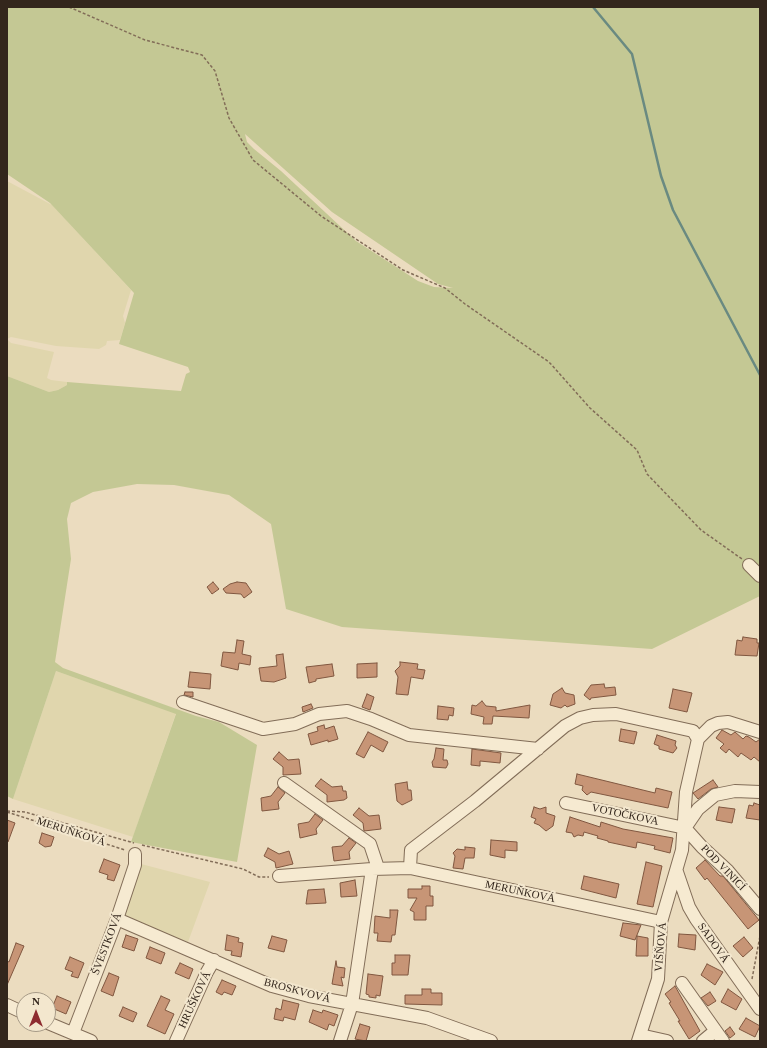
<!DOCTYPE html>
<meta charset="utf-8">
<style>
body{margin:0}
#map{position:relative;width:767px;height:1048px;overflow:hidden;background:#ebdcbf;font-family:"Times New Roman",serif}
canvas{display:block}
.frame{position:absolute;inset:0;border:8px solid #33261c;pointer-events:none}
.north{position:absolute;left:16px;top:992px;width:40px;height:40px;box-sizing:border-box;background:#f3e7ce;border:1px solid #a69a87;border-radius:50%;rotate:0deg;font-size:11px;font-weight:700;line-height:16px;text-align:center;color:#33261c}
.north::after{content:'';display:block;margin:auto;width:14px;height:18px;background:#8e2c30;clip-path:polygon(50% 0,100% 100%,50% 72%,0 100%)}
</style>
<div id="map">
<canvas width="767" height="1048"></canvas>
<div class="frame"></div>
<div class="north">N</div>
</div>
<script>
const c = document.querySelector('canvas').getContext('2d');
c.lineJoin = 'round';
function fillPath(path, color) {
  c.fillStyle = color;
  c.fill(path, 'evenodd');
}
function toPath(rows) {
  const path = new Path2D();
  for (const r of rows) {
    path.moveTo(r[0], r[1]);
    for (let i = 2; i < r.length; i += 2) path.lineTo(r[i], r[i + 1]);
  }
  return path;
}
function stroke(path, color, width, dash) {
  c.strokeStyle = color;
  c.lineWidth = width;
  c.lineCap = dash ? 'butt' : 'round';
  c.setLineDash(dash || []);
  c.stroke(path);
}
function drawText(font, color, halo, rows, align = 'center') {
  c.font = font + ' "Times New Roman",serif';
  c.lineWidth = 4;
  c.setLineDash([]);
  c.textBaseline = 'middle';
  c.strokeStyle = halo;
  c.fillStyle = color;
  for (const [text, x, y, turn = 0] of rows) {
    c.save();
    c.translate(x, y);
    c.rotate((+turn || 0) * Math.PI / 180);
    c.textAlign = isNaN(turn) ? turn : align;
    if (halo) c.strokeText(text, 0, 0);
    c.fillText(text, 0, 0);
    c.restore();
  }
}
fillPath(toPath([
 [7,181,52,205,131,290,123,316,125,323,120,340,107,341,106,345,99,349,56,346,11,337,7,339,11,343,54,352,47,378,51,380,67,382,67,385,58,390,49,392,7,376],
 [56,671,176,713,133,837,13,799],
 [141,864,210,882,188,942,123,917,138,868]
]), '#e0d6ad');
fillPath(toPath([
 [7,7,760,7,760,596,652,649,342,627,286,609,271,524,229,495,174,485,137,484,93,492,71,503,67,519,71,559,55,662,63,668,196,716,219,722,257,745,237,862,131,842,176,714,56,671,13,799,7,796,7,376,49,392,58,390,67,385,67,382,181,391,186,374,190,372,188,367,119,344,134,293,50,203,7,174],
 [245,134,332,212,438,284,453,288,434,287,418,281,356,241,281,171,254,149,247,142]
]), '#c4c894');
stroke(toPath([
 [593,7,632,54,661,176,673,210,760,375]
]), '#6a8a81', 2.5);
const building = toPath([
 [213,582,219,589,212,594,207,587,213,582],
 [237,582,246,583,252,592,244,598,241,594,226,593,223,589,230,584,237,582],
 [743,637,757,639,757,643,759,643,757,656,735,655,737,640,742,641,743,637],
 [237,640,244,641,242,654,251,656,250,665,239,663,238,670,221,666,223,652,235,653,237,640],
 [283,654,286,678,274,682,261,681,259,668,277,666,276,655,283,654],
 [400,662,418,664,417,669,425,670,423,679,411,677,408,695,396,694,398,677,395,671,400,666,400,662],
 [377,663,377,677,357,678,357,664,377,663],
 [332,664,334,676,316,679,316,681,309,683,306,667,332,664],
 [190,672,211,674,210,689,188,687,190,672],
 [604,684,605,688,615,687,616,695,591,698,590,700,584,695,591,685,604,684],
 [562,688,565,693,574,695,575,704,567,707,565,705,561,708,550,705,553,694,562,688],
 [673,689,692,693,687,712,669,708,673,689],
 [185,692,193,692,193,697,184,695,185,692],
 [367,694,374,697,370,710,362,707,367,694],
 [482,701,486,706,496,707,496,711,530,705,529,718,493,716,492,724,483,724,484,717,471,714,472,705,476,706,482,701],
 [311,704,313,708,303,712,302,707,311,704],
 [438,706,454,708,453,716,449,715,448,720,437,719,438,706],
 [324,725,325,729,334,726,338,739,328,742,328,740,311,745,308,734,318,731,317,727,324,725],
 [621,729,637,732,634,744,619,741,621,729],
 [722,730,731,735,735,732,743,739,746,736,749,737,756,742,760,739,760,762,754,757,751,760,741,753,738,757,729,749,726,753,720,748,724,744,716,738,722,730],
 [368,732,388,742,383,752,371,745,364,758,356,754,368,732],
 [657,735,676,741,675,745,677,748,673,753,659,749,659,746,654,744,657,735],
 [436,748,444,749,443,760,447,760,448,764,446,768,433,767,432,762,434,759,436,748],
 [472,749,501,753,500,763,480,761,480,766,471,765,472,749],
 [279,752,288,760,299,759,301,774,283,775,283,767,273,759,279,752],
 [577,774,655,793,656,788,672,792,668,808,591,792,587,795,582,790,583,786,575,784,577,774],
 [321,779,332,787,342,786,343,791,346,791,347,798,344,800,327,802,327,795,315,786,321,779],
 [713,780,718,787,711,789,698,799,693,793,713,780],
 [407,782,408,790,411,790,412,800,402,805,397,801,395,784,407,782],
 [278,787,285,793,278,802,279,809,262,811,261,798,271,796,278,787],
 [754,803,760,805,760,820,746,818,749,805,753,806,754,803],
 [534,807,540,809,546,807,546,813,555,816,553,826,546,831,539,825,534,823,536,819,531,817,534,807],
 [719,807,735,809,732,823,716,820,719,807],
 [359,808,369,816,379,815,381,829,364,831,363,823,353,815,359,808],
 [315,814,323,820,316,829,317,834,300,838,298,824,309,822,315,814],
 [570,817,600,827,601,822,623,829,673,838,670,853,654,849,655,846,637,842,636,848,608,842,608,841,597,838,598,836,584,832,583,836,578,835,574,837,572,833,566,832,570,817],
 [7,820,15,823,8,842,7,842,7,820],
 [42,833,54,837,51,846,45,847,39,843,42,833],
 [349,838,356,843,349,852,350,859,334,861,332,847,342,846,349,838],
 [491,840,517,842,517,851,505,850,505,858,490,855,491,840],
 [465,847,475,848,474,858,465,858,463,869,453,868,455,856,453,853,457,849,465,850,465,847],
 [268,848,279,854,289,851,293,864,276,868,275,862,264,856,268,848],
 [104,859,120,865,114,881,107,879,108,875,99,872,104,859],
 [705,860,720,876,723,876,759,920,748,929,707,878,705,880,696,868,705,860],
 [646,862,662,866,653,907,637,904,646,862],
 [584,876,619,884,616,898,581,889,584,876],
 [355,880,357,896,341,897,340,883,355,880],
 [422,886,430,886,430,896,433,896,433,906,426,906,426,920,414,920,414,912,410,910,417,898,408,898,408,889,422,889,422,886],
 [324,889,326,903,306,904,308,890,324,889],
 [390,910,398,910,395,935,392,935,391,942,377,941,378,933,374,933,375,916,390,918,390,910],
 [623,923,641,925,635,940,620,936,623,923],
 [679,934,696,935,695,950,678,947,679,934],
 [126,935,138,939,134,951,122,947,126,935],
 [227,935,239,938,238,942,243,943,241,957,231,955,232,951,225,950,227,935],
 [272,936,287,940,284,952,268,948,272,936],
 [637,936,648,938,648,956,636,956,637,936],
 [744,937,753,948,743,957,733,946,744,937],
 [16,943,24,946,7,985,7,961,9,962,16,943],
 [150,947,165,953,161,964,146,958,150,947],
 [395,955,410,955,408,975,392,975,392,963,395,963,395,955],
 [70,957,84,963,78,978,71,976,73,972,65,969,70,957],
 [336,961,337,967,345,968,344,978,341,977,343,986,332,984,336,961],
 [180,963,193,969,189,979,175,973,180,963],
 [707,964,723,972,715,985,701,975,707,964],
 [109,973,119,977,113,996,101,991,109,973],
 [368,974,383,976,380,996,376,995,376,998,369,997,369,995,366,994,368,974],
 [222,980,236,986,232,995,224,992,222,995,216,992,222,980],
 [675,986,700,1031,689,1039,678,1021,680,1021,669,1003,671,1002,665,994,675,986],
 [422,989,431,989,431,993,442,993,442,1005,405,1004,405,995,422,995,422,989],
 [728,989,742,999,736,1010,721,1002,728,989],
 [710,992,716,1001,708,1006,701,998,710,992],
 [57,996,71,1002,66,1014,52,1008,57,996],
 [161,996,170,1000,165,1010,174,1014,165,1034,147,1026,161,996],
 [283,1000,299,1004,295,1020,284,1017,283,1021,274,1019,276,1008,281,1010,283,1000],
 [123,1007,137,1013,133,1022,119,1016,123,1007],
 [313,1010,322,1013,323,1010,338,1015,334,1026,329,1024,327,1030,309,1022,313,1010],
 [746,1018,760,1026,755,1037,739,1029,746,1018],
 [360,1024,370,1027,366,1041,355,1039,360,1024],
 [730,1027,735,1034,730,1038,725,1031,730,1027]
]);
fillPath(building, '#c79576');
stroke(building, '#805740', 1);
const minor = toPath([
 [749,565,760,576],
 [183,702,263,729,295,724,319,714,347,711,371,719,409,735,538,749],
 [284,783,370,844,378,868],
 [566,803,685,828],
 [685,828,702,847,728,871,760,909],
 [685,828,698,809,715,795,735,791,760,792],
 [410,868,411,850,475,801,565,726,580,718,593,715,616,714,693,731,698,739],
 [677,872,689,907,696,919,760,1009],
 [279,876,372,869,410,868,661,922],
 [117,919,272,986,309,996,427,1018,491,1041],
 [682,983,723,1041],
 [7,1005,24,1013],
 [48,1023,91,1041],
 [73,1033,117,919,135,865,135,854],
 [640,1035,667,1041],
 [176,1041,207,972,214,960],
 [340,1041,352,1004,372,869],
 [638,1041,658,979,661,922,682,850,686,792,698,739,711,726,718,723,728,722,760,732],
 [703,1041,715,1031]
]);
stroke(minor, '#826d58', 14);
stroke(toPath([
 [69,7,145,40,202,55,215,71,229,118,253,160,321,216,403,270,445,288,465,304,549,362,590,408,637,450,647,474,701,530,742,559],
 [7,811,25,812,134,843],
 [7,812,125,850],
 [142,845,243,869,259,877,269,877],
 [752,979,760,936]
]), '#826d58', 1.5, [3, 2]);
stroke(minor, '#f6ead1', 12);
drawText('11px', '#33261c', '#f3e7ce', [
 ["VOTOČKOVA",625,815,12],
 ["MERUŇKOVÁ",71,832,18],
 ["POD VINICÍ",723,868,46],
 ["MERUŇKOVÁ",520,892,12],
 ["SADOVÁ",713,943,55],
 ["ŠVESTKOVÁ",107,944,-69],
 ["VIŠŇOVÁ",661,947,-85],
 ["BROSKVOVÁ",297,991,15],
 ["HRUŠKOVÁ",195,1000,-65]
]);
</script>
